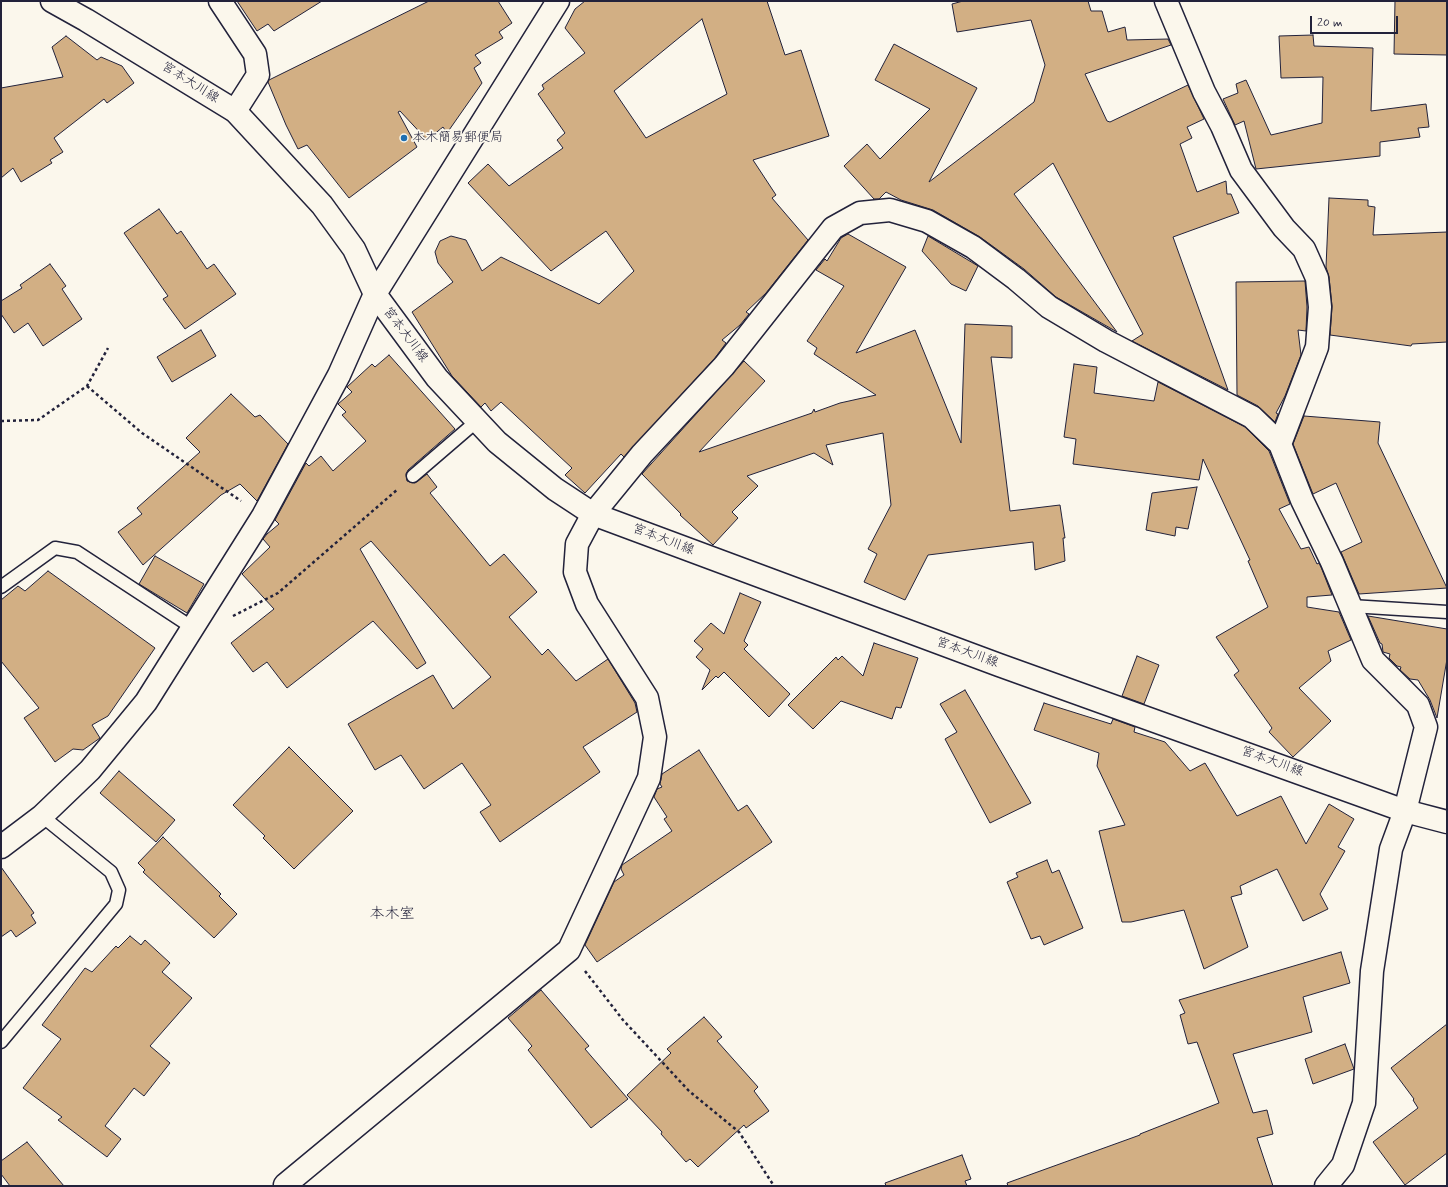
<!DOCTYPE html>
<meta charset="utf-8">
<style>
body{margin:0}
#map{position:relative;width:1448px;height:1187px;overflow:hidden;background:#fbf7ec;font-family:Mynerve,sans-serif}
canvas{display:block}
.frame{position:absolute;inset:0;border:2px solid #22223b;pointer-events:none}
.scale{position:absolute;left:1310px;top:16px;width:88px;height:18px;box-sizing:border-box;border:2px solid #22223b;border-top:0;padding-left:5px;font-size:12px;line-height:14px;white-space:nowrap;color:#22223b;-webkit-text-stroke:3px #fbf7ec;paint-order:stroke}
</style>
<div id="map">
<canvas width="1448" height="1187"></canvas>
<div class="frame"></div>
<div class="scale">20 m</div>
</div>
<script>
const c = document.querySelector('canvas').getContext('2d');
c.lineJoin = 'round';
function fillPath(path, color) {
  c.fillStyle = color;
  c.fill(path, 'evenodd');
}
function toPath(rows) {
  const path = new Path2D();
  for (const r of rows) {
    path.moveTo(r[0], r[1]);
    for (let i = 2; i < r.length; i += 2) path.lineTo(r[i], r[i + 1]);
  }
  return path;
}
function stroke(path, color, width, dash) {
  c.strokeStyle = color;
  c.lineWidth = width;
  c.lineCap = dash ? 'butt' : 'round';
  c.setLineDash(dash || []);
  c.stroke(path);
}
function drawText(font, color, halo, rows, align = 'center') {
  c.font = font + ' Mynerve,"Klee One",sans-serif';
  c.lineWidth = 3.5;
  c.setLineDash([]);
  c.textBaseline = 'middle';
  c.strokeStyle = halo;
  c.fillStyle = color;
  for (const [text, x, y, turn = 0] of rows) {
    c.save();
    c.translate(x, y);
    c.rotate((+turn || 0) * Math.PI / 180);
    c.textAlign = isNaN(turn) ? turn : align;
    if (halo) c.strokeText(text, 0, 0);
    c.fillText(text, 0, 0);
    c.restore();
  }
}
const building = toPath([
 [237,1,322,1,274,31,268,24,257,31,237,1],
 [429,1,498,1,512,23,499,32,503,38,475,55,481,63,474,68,482,83,447,133,443,127,427,140,400,111,398,112,417,147,349,198,307,145,298,149,286,125,268,82,269,80,429,1],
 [585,1,767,1,785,55,801,50,829,136,753,160,776,195,772,198,808,240,766,293,746,312,749,314,740,325,722,340,726,343,715,358,624,457,621,454,585,493,565,475,572,468,501,402,491,411,485,403,481,407,452,376,412,312,453,282,438,263,435,252,440,241,451,236,466,240,482,271,501,257,599,304,634,271,606,231,551,271,468,183,488,164,509,186,563,148,557,140,565,133,538,94,544,89,542,85,585,53,565,28,575,9,585,1],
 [702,19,727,94,646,138,614,91,702,19],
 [963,1,1088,1,1091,11,1102,11,1108,32,1125,27,1127,40,1168,39,1171,45,1085,74,1107,121,1110,122,1188,85,1204,119,1187,127,1192,138,1180,144,1197,192,1226,181,1227,194,1231,194,1239,213,1173,237,1228,390,1132,341,1143,334,1053,163,1014,194,1117,332,1056,297,1024,269,980,237,933,210,901,200,886,192,879,199,874,199,844,166,867,144,880,159,930,109,875,80,894,44,977,88,929,182,1034,102,1045,65,1031,20,957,32,952,4,963,1],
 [1395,1,1447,1,1447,55,1394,54,1395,1],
 [1313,35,1314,46,1373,48,1371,111,1426,104,1429,127,1418,128,1420,137,1380,142,1380,156,1256,169,1244,121,1235,125,1223,99,1238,93,1236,84,1246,80,1271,135,1322,123,1323,77,1281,78,1279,36,1313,35],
 [66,36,97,60,101,57,122,66,134,83,107,103,104,99,54,138,63,152,50,160,52,163,21,182,13,168,1,178,1,88,63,77,52,47,66,36],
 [1329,198,1368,200,1368,206,1375,207,1373,235,1447,232,1447,342,1412,344,1411,346,1330,335,1332,306,1329,277,1326,267,1329,198],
 [159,209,177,234,181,231,207,269,214,264,236,294,185,329,163,299,168,296,124,233,159,209],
 [848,234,906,267,856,353,915,330,961,443,965,324,1012,326,1012,358,991,357,1010,511,1060,505,1065,538,1063,538,1065,561,1035,570,1033,542,928,555,905,600,864,582,877,554,868,549,891,505,883,433,826,445,833,465,814,453,747,476,758,486,732,512,738,518,713,545,680,515,681,514,642,474,744,361,765,381,699,452,812,413,814,409,815,412,840,403,876,395,814,354,817,348,807,341,844,286,816,270,825,259,827,261,841,238,848,234],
 [928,236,978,266,966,291,951,284,922,251,928,236],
 [50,264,66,286,62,289,82,319,43,346,28,323,14,333,1,314,1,301,22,288,20,285,50,264],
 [1305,281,1307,307,1306,331,1298,330,1301,355,1285,396,1276,413,1278,414,1275,422,1258,406,1237,395,1236,282,1305,281],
 [201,330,216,356,172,382,157,357,201,330],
 [389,355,455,429,408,470,406,474,407,481,415,483,427,474,437,487,430,493,490,566,504,554,537,592,509,617,542,655,548,649,576,681,608,659,635,703,637,712,583,747,600,772,500,842,480,812,491,805,462,763,424,789,401,755,375,770,348,724,433,675,453,709,491,677,371,541,360,549,426,663,417,669,373,621,287,688,267,662,253,672,231,643,274,609,242,574,270,547,263,539,267,534,279,524,275,520,306,463,309,466,321,456,333,471,366,441,342,415,346,412,338,404,352,392,347,387,372,364,375,367,389,355],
 [1074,364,1097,367,1094,393,1154,401,1158,382,1245,427,1269,451,1290,504,1279,509,1301,549,1309,547,1317,564,1319,563,1321,567,1332,595,1307,597,1307,607,1339,612,1351,640,1328,651,1331,661,1299,688,1331,721,1293,757,1269,732,1272,728,1234,675,1239,671,1216,637,1268,607,1248,561,1250,560,1203,459,1199,480,1073,464,1076,439,1064,437,1074,364],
 [231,394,255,417,260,415,288,444,257,501,240,484,221,495,210,505,143,565,118,532,142,514,137,508,200,452,186,438,231,394],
 [1304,416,1380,422,1378,443,1447,588,1359,594,1341,552,1362,542,1336,483,1313,494,1293,444,1304,416],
 [1197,487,1188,529,1176,527,1175,536,1146,530,1152,493,1197,487],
 [155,556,204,584,187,613,139,584,155,556],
 [48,571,155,648,108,716,92,725,100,738,83,750,73,749,55,762,24,718,39,708,1,661,1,600,18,586,25,591,48,571],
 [740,593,761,602,744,641,748,645,744,649,790,694,769,717,724,672,718,678,716,676,702,690,710,670,696,657,703,649,694,641,711,623,724,634,740,593],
 [1368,616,1447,629,1447,659,1437,718,1430,700,1418,680,1410,679,1400,670,1401,667,1397,666,1389,658,1390,654,1383,652,1382,644,1380,643,1368,616],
 [874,643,918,658,901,708,896,707,892,719,841,701,813,729,788,705,836,657,838,660,842,656,863,676,874,643],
 [1137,656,1159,665,1144,704,1122,696,1137,656],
 [965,690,1031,803,990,823,945,739,957,732,940,704,965,690],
 [1044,703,1111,724,1113,719,1135,727,1134,732,1165,742,1190,771,1205,763,1237,816,1281,796,1306,844,1329,804,1354,819,1338,847,1345,851,1320,894,1328,909,1303,921,1277,869,1240,886,1242,894,1231,897,1248,947,1204,969,1184,910,1131,922,1122,922,1099,831,1125,825,1097,766,1099,753,1034,730,1044,703],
 [289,747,353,811,294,869,263,838,265,836,233,805,289,747],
 [699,750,738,811,747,805,772,842,597,962,585,945,614,882,624,875,621,869,622,865,672,831,664,819,667,817,654,797,657,789,662,787,660,784,662,774,699,750],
 [119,771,175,820,156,842,100,793,119,771],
 [163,837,221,894,219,896,237,914,214,938,143,872,145,870,138,863,163,837],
 [1047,860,1052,873,1059,870,1083,928,1044,945,1040,936,1031,939,1007,882,1018,877,1016,873,1047,860],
 [1,867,34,913,31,915,36,923,16,937,11,930,1,937,1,867],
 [130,936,141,945,145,940,170,963,162,972,192,998,150,1046,170,1063,144,1096,134,1088,105,1126,121,1139,107,1157,58,1120,62,1117,23,1088,61,1039,42,1025,85,968,92,972,116,946,118,948,130,936],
 [1341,952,1350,983,1303,997,1312,1032,1233,1054,1253,1113,1267,1110,1273,1134,1257,1138,1273,1186,1008,1186,1007,1183,1140,1135,1140,1134,1219,1103,1197,1042,1188,1044,1180,1015,1185,1013,1179,1000,1341,952],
 [541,990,589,1046,585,1049,628,1099,591,1128,528,1050,532,1046,508,1018,541,990],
 [704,1017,722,1037,717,1041,758,1087,754,1091,769,1111,746,1128,744,1125,698,1167,690,1159,686,1162,661,1134,662,1132,627,1095,671,1053,667,1049,704,1017],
 [1447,1024,1447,1153,1405,1185,1373,1142,1418,1108,1413,1100,1414,1099,1391,1068,1447,1024],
 [1345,1044,1354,1069,1313,1084,1305,1059,1345,1044],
 [27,1142,64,1186,10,1186,1,1174,1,1161,27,1142],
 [962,1155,971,1179,965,1181,967,1186,886,1186,885,1183,962,1155]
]);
fillPath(building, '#d2af84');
stroke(building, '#22223b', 1);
const service = toPath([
 [413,476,477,421],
 [1,587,55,548,77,552,193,628],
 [1351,606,1447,612],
 [1,1042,116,904,119,890,111,872,42,816]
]);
const minor = toPath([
 [220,1,255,54,258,75,235,111],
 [1166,1,1204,92,1222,126,1241,170,1284,228,1304,249,1317,278,1320,307,1317,347,1280,444],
 [286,1186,285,1185,569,950,649,778,655,737,647,698,587,604,575,572,577,544,593,514,642,454,724,366,833,228,860,213,890,210,927,221,973,247,1016,279,1049,307,1106,341,1252,417,1280,444,1302,500,1332,562,1373,660,1418,705,1426,727,1405,811,1391,849,1372,971,1364,1103,1343,1165,1326,1186]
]);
const tertiary = toPath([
 [1,847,42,816,90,770,146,702,263,516,339,375,375,294,558,1]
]);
const secondary = toPath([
 [52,1,86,20,235,111,322,205,354,249,375,294,437,378,497,442,555,489,593,514,999,665,1405,811,1447,822]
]);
stroke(service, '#22223b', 15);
stroke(minor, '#22223b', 25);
stroke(tertiary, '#22223b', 25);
stroke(secondary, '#22223b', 25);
stroke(toPath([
 [87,386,142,433,241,501],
 [1,421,38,420,87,386,108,348],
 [233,616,278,593,398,489],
 [585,971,623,1020,689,1091,739,1132,774,1186]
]), '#22223b', 2.5, [3, 3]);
stroke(service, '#fbf7ec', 12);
stroke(minor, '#fbf7ec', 22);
stroke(tertiary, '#fbf7ec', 22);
stroke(secondary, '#fbf7ec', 22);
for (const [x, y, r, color] of [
 [404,138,4,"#1f6fb2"]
]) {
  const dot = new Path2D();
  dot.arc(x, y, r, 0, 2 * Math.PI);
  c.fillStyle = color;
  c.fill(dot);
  stroke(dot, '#fbf7ec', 1.5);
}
drawText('13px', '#22223b', '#fbf7ec', [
 ["宮本大川線",190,83,32],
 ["宮本大川線",405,335,53],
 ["宮本大川線",663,540,21],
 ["宮本大川線",967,653,20],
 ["宮本大川線",1272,762,20]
]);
drawText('13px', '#22223b', '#fbf7ec', [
 ["本木簡易郵便局",412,138]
], 'left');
drawText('15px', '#22223b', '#fbf7ec', [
 ["本木室",392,915]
]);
</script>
